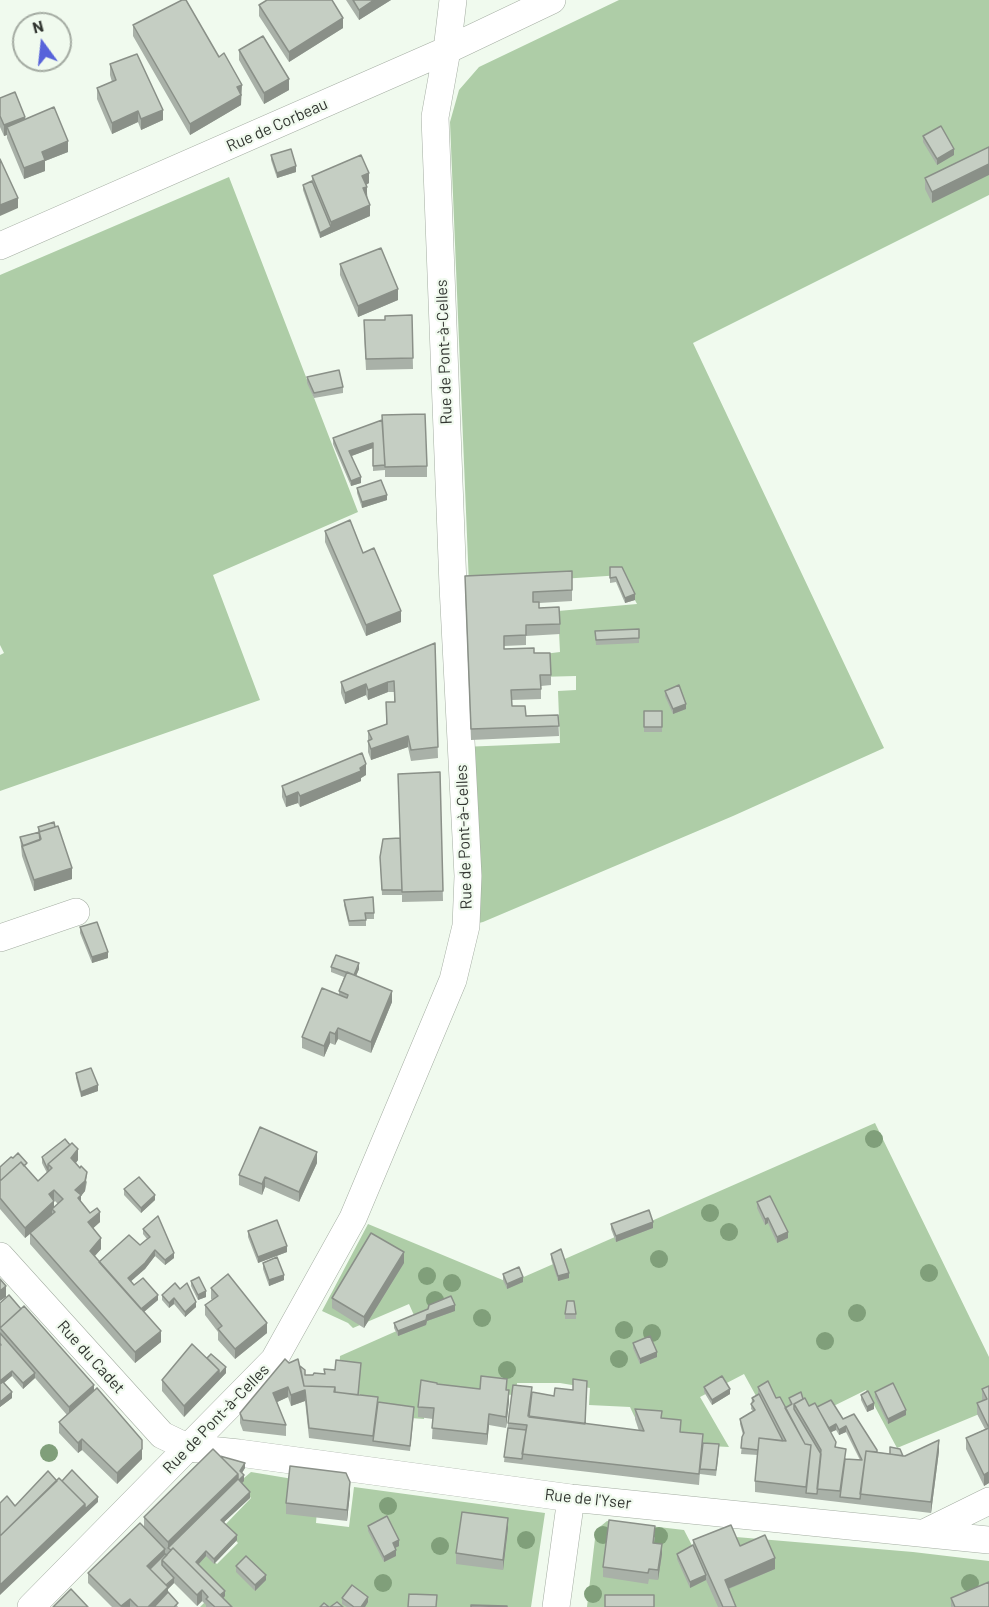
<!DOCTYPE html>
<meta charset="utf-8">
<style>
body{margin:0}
#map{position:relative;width:989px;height:1607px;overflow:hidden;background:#f0faee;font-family:Barlow,sans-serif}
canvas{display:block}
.north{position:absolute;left:12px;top:12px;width:60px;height:60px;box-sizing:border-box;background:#f0faee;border:2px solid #a4aba2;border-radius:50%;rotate:345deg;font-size:16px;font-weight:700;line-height:24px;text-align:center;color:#313530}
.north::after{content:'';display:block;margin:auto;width:21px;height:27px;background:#5763da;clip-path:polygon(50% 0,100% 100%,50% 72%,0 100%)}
</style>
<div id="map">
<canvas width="989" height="1607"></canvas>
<div class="north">N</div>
</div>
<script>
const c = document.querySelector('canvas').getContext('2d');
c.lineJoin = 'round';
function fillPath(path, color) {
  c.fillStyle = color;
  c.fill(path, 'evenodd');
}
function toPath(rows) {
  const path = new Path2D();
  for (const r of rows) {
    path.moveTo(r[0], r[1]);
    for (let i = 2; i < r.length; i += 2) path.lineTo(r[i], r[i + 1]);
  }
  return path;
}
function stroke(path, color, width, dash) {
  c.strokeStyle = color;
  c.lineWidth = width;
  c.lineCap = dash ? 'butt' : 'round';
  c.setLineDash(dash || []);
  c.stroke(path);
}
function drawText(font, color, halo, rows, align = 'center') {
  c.font = font + ' Barlow,sans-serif';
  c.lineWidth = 4.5;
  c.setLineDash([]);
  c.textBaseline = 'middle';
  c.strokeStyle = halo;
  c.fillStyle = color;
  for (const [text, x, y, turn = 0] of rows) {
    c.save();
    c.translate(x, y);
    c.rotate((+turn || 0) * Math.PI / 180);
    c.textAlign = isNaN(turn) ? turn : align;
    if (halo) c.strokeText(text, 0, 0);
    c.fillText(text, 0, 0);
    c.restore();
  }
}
fillPath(toPath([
 [619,0,989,0,989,195,693,343,884,748,733,816,483,922,466,926,462,747,560,743,558,691,576,690,576,676,538,677,536,655,560,652,558,611,637,604,622,575,469,585,450,122,459,90,479,67],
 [229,177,358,512,213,575,260,700,0,791,0,655,4,653,0,645,0,275],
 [875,1123,989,1357,989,1410,897,1448,866,1390,797,1424,772,1425,744,1374,700,1397,729,1447,710,1446,638,1424,630,1407,589,1405,590,1388,560,1383,517,1383,516,1394,512,1395,485,1392,427,1395,424,1419,384,1416,360,1409,360,1394,338,1392,340,1356,417,1322,409,1304,353,1328,348,1323,322,1311,368,1224,510,1283],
 [251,1472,293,1479,317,1510,316,1523,349,1527,354,1487,545,1513,531,1607,200,1607,218,1589,195,1566,206,1555,217,1564,238,1543,223,1527,251,1498,237,1484],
 [607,1521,684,1530,697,1555,736,1537,913,1552,989,1561,989,1607,587,1607,596,1530]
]), '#aecda7');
const minor = toPath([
 [0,246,447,50,552,0],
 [0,938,76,912],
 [0,1256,162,1435,189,1448,239,1453,571,1498,989,1540],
 [924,1533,989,1501],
 [31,1607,274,1360,353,1218,453,980,466,926,468,876,453,586,435,117,447,50,453,0],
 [556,1607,571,1498]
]);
stroke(minor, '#a4ada2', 28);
stroke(minor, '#fff', 27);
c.fillStyle = '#809f7a';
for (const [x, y] of [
 [874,1139],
 [710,1213],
 [729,1232],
 [659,1259],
 [929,1273],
 [427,1276],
 [452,1283],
 [435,1300],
 [857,1313],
 [482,1318],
 [624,1330],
 [652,1333],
 [825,1341],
 [619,1359],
 [507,1370],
 [49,1453],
 [388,1506],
 [603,1535],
 [659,1536],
 [526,1540],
 [440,1546],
 [383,1583],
 [970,1583],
 [593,1594]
]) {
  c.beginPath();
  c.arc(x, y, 9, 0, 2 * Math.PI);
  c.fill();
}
fillPath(toPath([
 [346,0,391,0,359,20],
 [259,5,343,28,289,62,259,16],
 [133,25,219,57,242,95,241,96,241,105,190,135,133,36],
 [239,50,289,90,264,104,239,60],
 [110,64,163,120,141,130,138,122,112,134,97,99,97,88,112,82,110,75],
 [0,98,25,119,68,152,45,161,45,171,24,179,7,138,7,135,4,136,0,127],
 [923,136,954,155,937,165,923,142],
 [989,147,932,203,925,189,925,178],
 [271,155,296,172,277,178,271,160],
 [312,176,369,183,366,185,370,216,320,238,303,190,303,185,312,181],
 [340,264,398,300,358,317,340,275],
 [412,315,413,369,366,370,364,331,385,320],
 [307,377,343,387,343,393,314,398,307,383],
 [382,420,427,466,427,477,385,477,385,470,373,471,373,448,351,456,361,483,351,486,333,444,333,438],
 [357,488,387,500,362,508,357,493],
 [325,531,363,553,401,622,366,636,325,542],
 [610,567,635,600,625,603,616,582,610,583],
 [572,571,572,601,539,603,539,608,560,624,560,634,526,636,526,645,504,646,504,649,534,653,551,675,551,685,541,686,541,699,512,700,512,706,526,716,558,715,559,736,471,740,465,586],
 [639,629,639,643,596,645,595,631],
 [435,643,438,758,411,761,408,747,371,760,368,752,368,731,386,724,386,702,394,702,394,692,388,692,368,700,366,695,345,704,341,693,341,682],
 [665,691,686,709,673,714,665,696],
 [644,711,662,711,662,732,644,732],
 [440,772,443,901,402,902,402,895,382,895,380,857,400,838],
 [366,775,361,778,361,781,300,807,298,803,286,807,282,797,282,786],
 [38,827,72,879,34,891,22,856,20,837,38,832],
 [344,900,374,913,374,919,366,919,366,926,349,926,344,905],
 [80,927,108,958,92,963,80,933],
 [331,967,359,969,356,976,392,1002,371,1053,338,1039,335,1045,330,1043,324,1057,302,1048,302,1037,339,995,339,991,344,977,331,972],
 [76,1073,98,1091,81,1097,76,1078],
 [42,1157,78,1160,76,1163,87,1182,85,1191,81,1196,81,1202,90,1213,100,1222,93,1228,101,1249,95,1256,99,1262,140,1245,147,1239,143,1234,143,1229,174,1258,165,1265,155,1256,145,1269,130,1281,134,1285,158,1300,144,1312,161,1342,135,1363,30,1244,30,1234,25,1238,0,1209,0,1167,27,1169,38,1181,47,1173,42,1163],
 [54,1200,58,1204,54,1207],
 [317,1163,299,1202,265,1187,262,1195,239,1185,239,1175],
 [124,1189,155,1200,141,1213,124,1195],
 [757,1202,788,1238,777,1243,768,1223,765,1225,757,1208],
 [611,1224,653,1228,616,1242,611,1229],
 [248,1231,287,1252,258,1263,248,1237],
 [551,1254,569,1278,558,1281,551,1259],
 [263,1263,284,1280,269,1286,263,1269],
 [404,1263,364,1328,332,1308,332,1298],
 [503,1274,523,1282,507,1289,503,1280],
 [191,1281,206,1297,198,1300,191,1286],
 [175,1283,196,1307,185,1317,174,1304,169,1308,162,1300,162,1295],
 [211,1288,267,1333,235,1359,218,1340,218,1332,205,1315,205,1305,212,1300,211,1299],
 [0,1303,94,1390,142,1440,142,1459,117,1484,82,1450,78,1453,59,1433,59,1422,67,1415,35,1378,23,1389,12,1376,4,1383,12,1398,0,1407],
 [455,1311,427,1321,426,1325,398,1336,394,1328,394,1323],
 [565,1314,576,1314,576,1319,565,1319],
 [633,1343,657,1357,640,1364,633,1348],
 [207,1358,226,1373,184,1417,162,1391,162,1380],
 [289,1363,300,1366,305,1375,313,1375,325,1374,335,1370,361,1368,358,1395,378,1402,414,1413,410,1451,309,1438,305,1401,291,1406,288,1397,277,1402,286,1425,286,1436,243,1431,240,1423,240,1413],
 [437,1384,480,1389,507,1390,509,1401,506,1428,489,1425,487,1445,432,1439,433,1419,418,1417,418,1407],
 [989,1386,989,1483,984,1486,966,1449,966,1438,985,1429,977,1414,977,1403,982,1401,982,1389],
 [704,1387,730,1394,712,1405,704,1392],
 [758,1387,776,1398,785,1408,790,1405,789,1398,803,1399,809,1406,817,1407,843,1419,877,1452,905,1456,939,1451,931,1513,755,1492,755,1481,758,1455,741,1454,743,1435,740,1424,740,1419,753,1411,751,1409,752,1398,758,1395],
 [836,1430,839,1435,846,1432,860,1460,846,1459,836,1447,831,1432],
 [875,1392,906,1415,888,1424,875,1397],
 [861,1395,874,1409,867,1412,861,1400],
 [635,1409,662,1418,681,1432,719,1450,716,1476,700,1474,700,1471,699,1485,504,1462,508,1423,585,1424,639,1431,635,1419],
 [220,1456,245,1468,242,1473,244,1481,242,1483,250,1498,224,1522,237,1540,214,1564,206,1556,199,1564,225,1596,223,1598,232,1607,206,1607,206,1605,202,1601,197,1606,174,1583,168,1589,168,1592,178,1607,112,1607,88,1583,88,1573,144,1528,144,1517],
 [350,1493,347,1521,286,1514,286,1503],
 [368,1526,399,1546,395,1548,396,1556,384,1562,368,1531],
 [508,1528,503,1570,456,1564,456,1553],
 [655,1537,654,1543,662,1554,658,1580,649,1579,648,1584,603,1577,603,1567],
 [693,1540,740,1546,775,1569,729,1589,736,1607,718,1607,706,1580,690,1588,677,1559,677,1554,693,1545],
 [236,1566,266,1580,255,1591,236,1572],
 [342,1598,368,1602,365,1607,347,1607,342,1604],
 [951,1598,989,1607,951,1607]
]), '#a9b1a8');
fillPath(toPath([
 [374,0,391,0,359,20,359,10],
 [343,18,343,28,289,62,289,52],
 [289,79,289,90,264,104,264,93],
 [242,85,241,105,190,135,190,124,237,87],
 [163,110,163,120,141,130,141,119],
 [138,111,138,122,112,134,112,123],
 [25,117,25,128,7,127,7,135,4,136,4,125],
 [68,141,68,152,45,161,45,171,24,179,24,168,42,152],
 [954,149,954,155,937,165,937,159],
 [989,164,989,175,932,203,932,192],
 [296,166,296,172,277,178,277,173],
 [369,173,369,183,362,187,362,176],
 [367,187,367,198,363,188],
 [18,198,18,208,0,216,0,205],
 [370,205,370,216,320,238,320,233,331,227,331,222],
 [398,289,398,300,358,317,358,306],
 [373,443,373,448,349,457,349,451],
 [361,477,361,483,351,486,351,481],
 [387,495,387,500,362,508,362,502],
 [635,594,635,600,625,603,625,598],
 [401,611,401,622,366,636,366,625],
 [388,682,388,692,368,700,368,690],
 [366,684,366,695,345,704,345,693],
 [686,704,686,709,673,714,673,709],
 [408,736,408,747,371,760,371,749],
 [366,764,366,775,361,778,361,781,300,807,300,796],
 [298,792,298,803,286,807,286,797],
 [72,868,72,879,34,891,34,880],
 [108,952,108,958,92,963,92,957],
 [359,963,359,969,354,981,354,976],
 [392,991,392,1002,371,1053,371,1042],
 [338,1028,338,1039,335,1045,335,1034],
 [330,1032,330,1043,324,1057,324,1046],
 [98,1085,98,1091,81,1097,81,1092],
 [78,1149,78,1160,71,1169,71,1158],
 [317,1152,317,1163,299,1202,299,1192],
 [87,1172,85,1191,81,1196,81,1205,75,1190],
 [265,1177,265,1187,262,1195,262,1184],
 [54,1190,54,1200,49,1194],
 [155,1195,155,1200,141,1213,141,1208],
 [54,1201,54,1211,52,1209,52,1215,25,1238,25,1228],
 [100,1212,100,1222,88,1233,88,1222],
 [768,1218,768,1223,765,1225,765,1219],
 [653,1222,653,1228,616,1242,616,1236],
 [788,1232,788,1238,777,1243,777,1237],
 [101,1238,101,1249,90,1261,90,1251],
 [287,1246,287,1252,258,1263,258,1257],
 [155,1250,155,1256,145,1269,128,1284,128,1278],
 [404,1252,404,1263,364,1328,364,1317],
 [174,1253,174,1258,165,1265,165,1260],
 [569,1273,569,1278,558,1281,558,1276],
 [284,1275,284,1280,269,1286,269,1280],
 [523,1277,523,1282,507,1289,507,1284],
 [6,1286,6,1297,0,1301,0,1291],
 [206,1291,206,1297,198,1300,198,1295],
 [158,1295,158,1300,139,1316,139,1311],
 [174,1298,174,1304,169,1308,169,1303],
 [196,1302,196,1307,185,1317,185,1312],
 [455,1305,455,1311,427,1321,426,1325,398,1336,398,1331,427,1315],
 [267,1323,267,1333,235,1359,235,1349],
 [161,1331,161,1342,135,1363,135,1352],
 [657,1352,657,1357,640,1364,640,1359],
 [226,1367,226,1373,184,1417,184,1406,219,1370],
 [12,1371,12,1376,0,1386,0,1381],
 [35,1373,35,1378,23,1389,23,1383],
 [94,1385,94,1396,69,1418,69,1407],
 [288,1387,288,1397,273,1404,273,1393],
 [730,1389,730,1394,712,1405,712,1400],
 [305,1390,305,1401,291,1406,291,1395],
 [509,1390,509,1401,506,1428,506,1417],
 [12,1392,12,1398,0,1407,0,1402],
 [874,1403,874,1409,867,1412,867,1407],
 [906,1410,906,1415,888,1424,888,1419],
 [489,1414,489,1425,487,1445,487,1434],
 [836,1424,836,1430,827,1434,827,1429],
 [846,1426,846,1432,839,1435,839,1430],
 [82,1439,82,1450,78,1453,78,1443],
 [939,1440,939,1451,931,1513,931,1502],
 [142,1449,142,1459,117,1484,117,1473],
 [245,1463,245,1468,240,1476,240,1471],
 [989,1472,989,1483,984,1486,984,1475],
 [238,1474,238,1485,168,1548,168,1542],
 [244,1475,244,1481,239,1486,239,1480],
 [350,1482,350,1493,347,1521,347,1510],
 [250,1492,250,1498,221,1525,221,1520],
 [98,1497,98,1502,0,1595,0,1585,85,1504],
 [508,1518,508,1528,503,1570,503,1560],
 [237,1535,237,1540,214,1564,214,1559],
 [399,1540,399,1546,393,1549,393,1543],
 [662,1544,662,1554,658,1580,658,1570],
 [165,1549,165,1559,162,1560,150,1574,147,1566],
 [396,1550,396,1556,384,1562,384,1557],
 [206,1551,206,1556,196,1567,196,1562],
 [775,1558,775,1569,725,1590,725,1580],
 [266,1575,266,1580,255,1591,255,1585],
 [706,1575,706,1580,690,1588,690,1582],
 [174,1578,174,1583,168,1589,168,1598,159,1607,148,1607,164,1588],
 [202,1590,202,1601,197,1606,197,1595],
 [225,1591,225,1596,218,1604,218,1598],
 [368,1597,368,1602,365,1607,361,1607],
 [130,1599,130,1607,121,1607,121,1606]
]), '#8a9088');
const building = toPath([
 [182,0,186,0,219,57,224,53,242,85,237,87,241,95,190,124,133,25,182,0],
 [267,0,332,0,343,18,289,52,259,5,267,0],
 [353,0,374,0,359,10,353,0],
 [263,36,289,79,264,93,239,50,263,36],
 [137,54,163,110,141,119,138,111,112,123,97,88,116,80,110,64,137,54],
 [15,92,25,117,4,125,0,116,0,98,15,92],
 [54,107,68,141,42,152,45,160,24,168,7,127,54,107],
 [941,126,954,149,937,159,923,136,941,126],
 [989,147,989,164,932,192,925,178,989,147],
 [291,149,296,166,277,173,271,155,291,149],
 [361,155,369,173,362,176,367,187,363,188,370,205,331,222,312,176,361,155],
 [0,159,18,198,0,205,0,159],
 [312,181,331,227,320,233,303,185,312,181],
 [381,248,398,289,358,306,340,264,381,248],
 [412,315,413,358,366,359,364,320,385,320,385,316,412,315],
 [339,370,343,387,314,393,307,377,339,370],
 [425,414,427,466,385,467,382,415,425,414],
 [382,420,385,465,373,466,373,443,349,451,361,477,351,481,333,438,382,420],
 [381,480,387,495,362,502,357,488,381,480],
 [350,520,363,553,374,548,401,611,366,625,325,531,350,520],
 [610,567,622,567,635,594,625,598,616,577,610,578,610,567],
 [572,571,572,590,533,592,533,602,539,602,539,608,559,607,560,624,526,625,526,635,504,636,504,649,534,648,534,653,550,653,551,675,540,675,541,689,511,690,512,706,525,706,526,716,558,715,559,726,471,729,465,576,572,571],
 [639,629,639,638,596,640,595,631,639,629],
 [435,643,438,747,411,750,408,736,371,749,368,741,372,739,368,731,387,724,386,702,395,702,394,681,388,682,368,690,366,684,345,693,341,682,435,643],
 [679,685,686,704,673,709,665,691,679,685],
 [644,711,662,711,662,727,644,727,644,711],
 [362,753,366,764,360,768,361,771,300,796,298,792,286,797,282,786,362,753],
 [440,772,443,891,402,892,398,774,440,772],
 [54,822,55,827,39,832,40,840,23,846,20,837,40,832,38,827,54,822],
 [58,826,72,868,34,880,22,846,41,839,39,832,58,826],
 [400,838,402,890,382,890,380,857,383,839,400,838],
 [373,897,374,913,365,913,366,920,349,921,344,900,373,897],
 [97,922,108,952,92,957,80,927,97,922],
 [336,955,359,963,354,975,331,967,336,955],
 [347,972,392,991,371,1042,338,1028,335,1034,330,1032,324,1046,302,1037,322,988,347,998,348,995,339,991,347,972],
 [91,1068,98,1085,81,1092,76,1073,91,1068],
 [260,1127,317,1152,299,1192,265,1177,262,1184,239,1175,260,1127],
 [65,1139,70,1145,48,1164,48,1170,42,1157,65,1139],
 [72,1143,78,1149,71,1158,80,1168,81,1166,87,1172,85,1181,75,1190,81,1195,78,1198,90,1213,97,1208,100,1212,88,1222,101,1238,90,1251,161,1331,135,1352,30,1233,55,1212,52,1209,63,1199,54,1190,49,1194,54,1201,25,1228,0,1198,0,1181,21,1162,38,1181,52,1168,48,1164,72,1143],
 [18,1153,27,1163,24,1166,21,1162,0,1181,0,1167,11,1157,13,1158,18,1153],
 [139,1177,155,1195,141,1208,124,1189,139,1177],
 [770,1196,788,1232,777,1237,768,1218,765,1219,757,1202,770,1196],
 [649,1210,653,1222,616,1236,611,1224,649,1210],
 [158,1216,174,1253,165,1260,155,1250,145,1263,128,1278,134,1285,143,1278,158,1295,141,1309,99,1262,129,1235,140,1245,146,1240,150,1237,143,1229,158,1216],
 [277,1220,287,1246,258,1257,248,1231,277,1220],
 [371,1233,404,1252,364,1317,332,1298,371,1233],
 [561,1249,569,1273,558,1276,551,1254,561,1249],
 [277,1257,284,1275,269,1280,263,1263,277,1257],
 [519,1267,523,1277,507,1284,503,1274,519,1267],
 [228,1274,267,1323,235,1349,218,1329,222,1326,205,1305,218,1296,211,1288,228,1274],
 [199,1277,206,1291,198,1295,191,1281,199,1277],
 [0,1279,6,1286,0,1291,0,1279],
 [175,1283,180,1289,187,1283,196,1302,185,1312,174,1298,169,1303,162,1295,175,1283],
 [9,1295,21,1309,0,1328,0,1303,9,1295],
 [451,1296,455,1305,427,1315,426,1320,398,1331,394,1323,428,1309,429,1305,451,1296],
 [567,1301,574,1301,576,1314,565,1314,567,1301],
 [24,1306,94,1385,69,1407,0,1328,24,1306],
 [0,1333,35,1373,23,1383,12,1371,0,1381,0,1345,1,1345,0,1343,0,1333],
 [650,1336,657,1352,640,1359,633,1343,650,1336],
 [192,1344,219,1370,184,1406,162,1380,192,1344],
 [211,1354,226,1367,219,1375,219,1370,207,1358,211,1354],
 [285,1359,289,1363,298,1359,304,1386,335,1387,334,1392,378,1397,373,1436,309,1428,305,1390,291,1395,288,1387,273,1393,286,1425,243,1420,240,1413,285,1359],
 [336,1360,361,1363,358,1395,335,1392,335,1387,304,1386,300,1366,305,1370,305,1375,313,1375,314,1373,325,1374,324,1369,335,1370,336,1360],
 [481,1376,507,1379,506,1390,509,1390,506,1417,489,1414,487,1434,432,1428,434,1408,418,1407,421,1380,437,1383,437,1384,480,1389,481,1376],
 [722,1376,730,1389,712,1400,704,1387,722,1376],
 [573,1379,587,1381,585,1424,529,1417,532,1392,554,1396,555,1388,573,1390,573,1379],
 [768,1381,776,1398,780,1397,805,1444,811,1445,806,1487,755,1481,759,1438,786,1441,758,1387,768,1381],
 [3,1382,12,1392,0,1402,0,1384,3,1382],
 [893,1383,906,1410,888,1419,875,1392,893,1383],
 [513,1385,532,1387,528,1416,644,1431,635,1409,662,1411,661,1418,681,1420,680,1432,703,1434,699,1474,522,1454,527,1425,508,1423,513,1385],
 [989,1386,989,1472,984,1475,966,1438,989,1428,977,1403,987,1399,982,1389,989,1386],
 [97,1388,142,1440,142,1449,117,1473,82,1439,78,1443,59,1422,97,1388],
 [868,1391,874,1403,867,1407,861,1395,868,1391],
 [801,1392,803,1399,794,1404,794,1409,821,1454,817,1494,806,1493,811,1445,805,1444,785,1408,792,1404,789,1398,801,1392],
 [759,1394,783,1441,759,1438,758,1450,741,1448,742,1437,744,1433,740,1419,755,1410,751,1404,754,1401,752,1398,759,1394],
 [805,1398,809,1406,815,1403,836,1442,835,1447,846,1449,840,1491,817,1489,821,1450,794,1404,805,1398],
 [831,1400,843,1419,854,1414,877,1450,877,1452,866,1451,860,1499,840,1497,845,1459,862,1460,846,1426,839,1430,836,1424,829,1428,817,1407,831,1400],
 [378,1402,414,1407,410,1446,373,1441,378,1402],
 [508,1428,526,1430,522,1459,504,1457,508,1428],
 [939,1440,931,1502,860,1494,866,1451,905,1456,939,1440],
 [703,1443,719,1444,716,1470,700,1469,703,1443],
 [890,1447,900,1449,903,1456,890,1454,890,1447],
 [213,1449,238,1474,168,1542,144,1517,213,1449],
 [220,1456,245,1463,240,1471,244,1475,239,1480,250,1492,221,1520,237,1535,214,1559,206,1551,196,1562,225,1591,220,1595,173,1548,171,1550,168,1548,238,1479,238,1474,220,1456],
 [290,1466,346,1473,350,1482,347,1510,286,1503,290,1466],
 [72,1470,98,1497,85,1509,85,1504,62,1481,72,1470],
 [48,1471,57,1481,0,1536,0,1503,7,1496,15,1506,48,1471],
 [59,1478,85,1504,0,1585,0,1536,59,1478],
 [462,1512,508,1518,503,1560,456,1553,462,1512],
 [387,1516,399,1540,393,1543,396,1550,384,1557,368,1526,387,1516],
 [609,1520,655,1526,653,1543,662,1544,658,1570,649,1569,648,1573,603,1567,609,1520],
 [140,1523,165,1549,147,1566,168,1587,148,1607,138,1607,130,1599,121,1606,88,1573,140,1523],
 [731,1525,740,1546,765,1535,775,1558,725,1580,736,1607,723,1607,693,1540,731,1525],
 [693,1545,706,1575,690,1582,677,1554,693,1545],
 [173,1548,232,1607,215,1607,206,1599,208,1597,202,1590,197,1595,162,1560,173,1548],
 [165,1554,167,1555,162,1560,162,1565,174,1578,166,1585,150,1569,165,1554],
 [246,1556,266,1575,255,1585,236,1566,246,1556],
 [989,1582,989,1607,955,1607,951,1598,989,1582],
 [352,1585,368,1597,361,1607,354,1607,342,1598,352,1585],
 [71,1589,88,1607,53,1607,71,1589],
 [168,1592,178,1603,174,1607,154,1607,168,1592],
 [409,1594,437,1595,436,1607,408,1607,409,1594],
 [605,1595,654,1595,654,1607,605,1607,605,1595],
 [337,1602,343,1607,330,1607,337,1602],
 [324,1603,329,1607,320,1607,324,1603],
 [471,1605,507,1606,507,1607,471,1607,471,1605]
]);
fillPath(building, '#c5cec3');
stroke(building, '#8a9088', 1.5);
drawText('16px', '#313530', '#f0faee', [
 ["Rue de Corbeau",277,125,-24],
 ["Rue de Pont-à-Celles",444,352,-92],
 ["Rue de Pont-à-Celles",464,837,-92],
 ["Rue du Cadet",91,1357,48],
 ["Rue de Pont-à-Celles",216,1419,-46],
 ["Rue de l'Yser",588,1499,6]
]);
</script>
